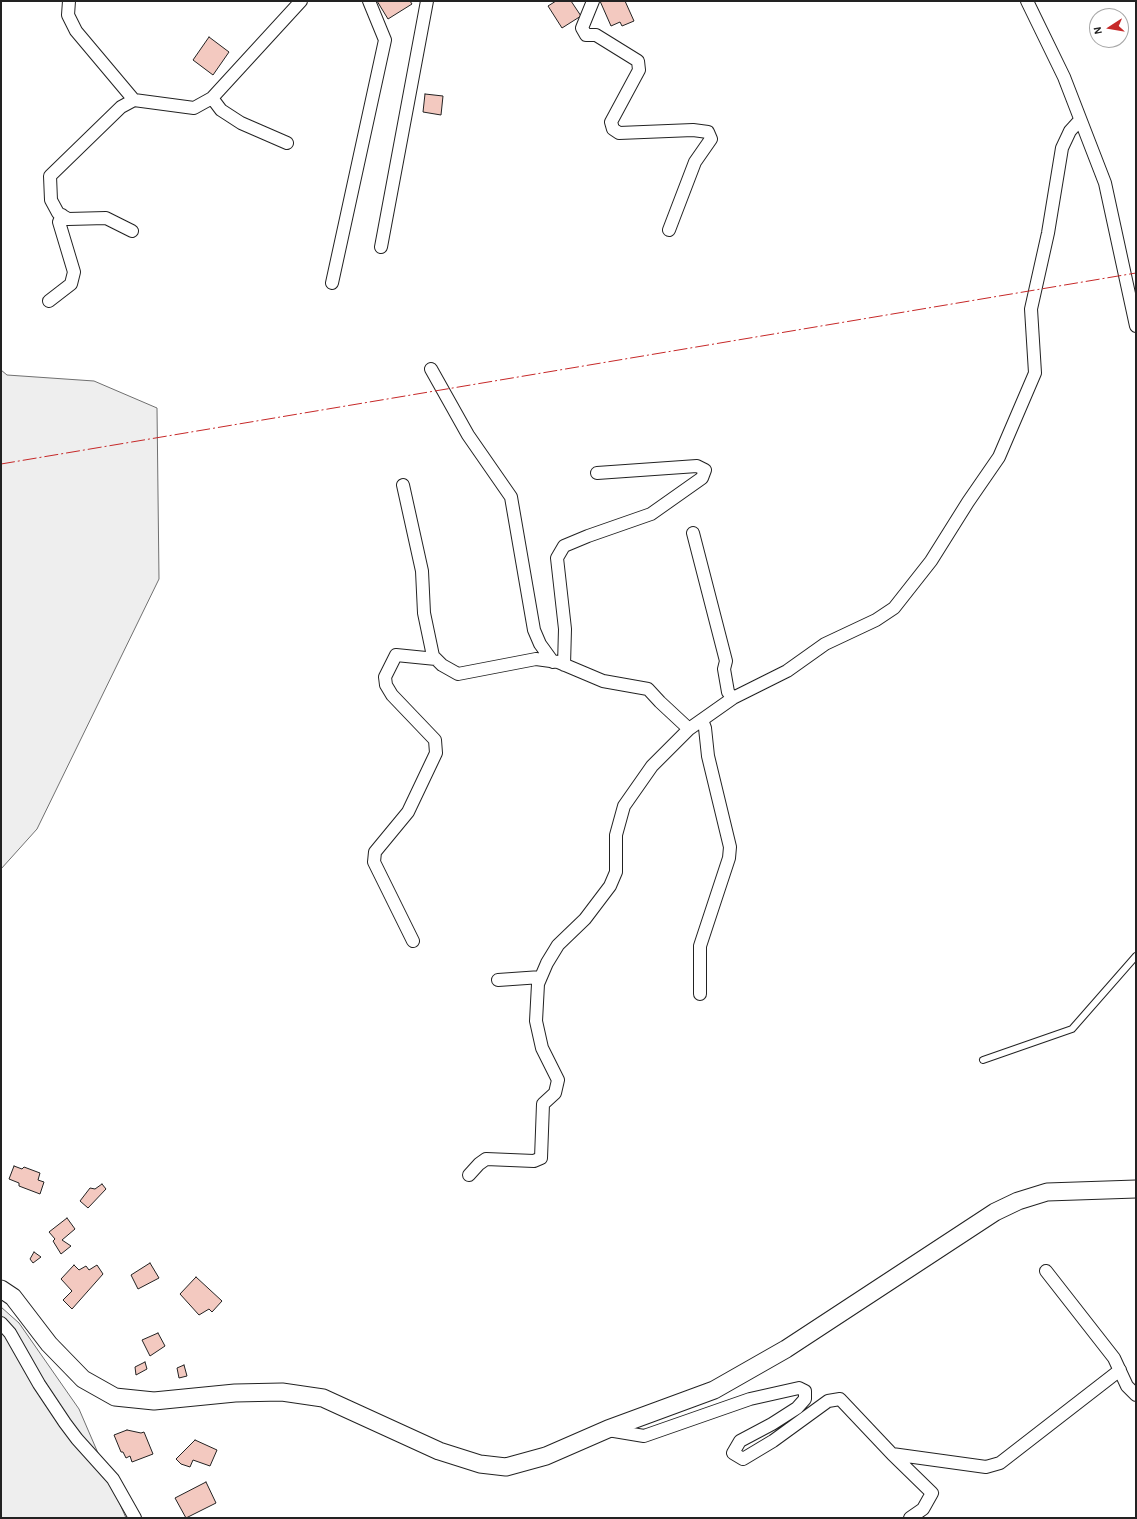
<!DOCTYPE html>
<style>
body{margin:0}
#map{position:relative;width:1137px;height:1519px;overflow:hidden;background:#fff;font-family:"Alegreya Sans",sans-serif}
canvas{display:block}
.frame{position:absolute;inset:0;border:2px solid #222;pointer-events:none}
.north{position:absolute;left:1089px;top:8px;width:40px;height:40px;box-sizing:border-box;background:#fff;border:1px solid #a7a7a7;border-radius:50%;rotate:258deg;font-size:11px;font-weight:700;line-height:16px;text-align:center;color:#222}
.north::after{content:'';display:block;margin:auto;width:14px;height:18px;background:#c62828;clip-path:polygon(50% 0,100% 100%,50% 72%,0 100%)}
</style>
<div id="map">
<canvas width="1137" height="1519"></canvas>
<div class="frame"></div>
<div class="north">N</div>
</div>
<script>
const c = document.querySelector('canvas').getContext('2d');
c.lineJoin = 'round';
function fillPath(path, color) {
  c.fillStyle = color;
  c.fill(path, 'evenodd');
}
function toPath(rows) {
  const path = new Path2D();
  for (const r of rows) {
    path.moveTo(r[0], r[1]);
    for (let i = 2; i < r.length; i += 2) path.lineTo(r[i], r[i + 1]);
  }
  return path;
}
function stroke(path, color, width, dash) {
  c.strokeStyle = color;
  c.lineWidth = width;
  c.lineCap = dash ? 'butt' : 'round';
  c.setLineDash(dash || []);
  c.stroke(path);
}
const green = toPath([
 [1,370,7,375,94,381,157,408,159,579,37,829,1,869,1,370],
 [1,1307,19,1323,79,1409,126,1518,1,1518,1,1307]
]);
fillPath(green, '#eee');
stroke(green, '#6f6f6f', 1);
const building = toPath([
 [377,1,410,1,412,4,388,19,377,1],
 [556,1,571,1,581,16,562,28,548,6,556,1],
 [600,1,625,1,634,21,622,26,620,22,611,26,600,1],
 [209,37,229,52,213,75,193,60,209,37],
 [425,94,443,96,441,115,423,112,425,94],
 [14,1166,22,1169,24,1167,40,1173,38,1180,44,1182,40,1194,19,1186,19,1183,9,1179,14,1166],
 [102,1184,106,1189,88,1208,80,1201,90,1188,95,1189,102,1184],
 [67,1218,75,1229,62,1240,71,1246,61,1254,53,1241,55,1239,49,1232,67,1218],
 [34,1252,41,1257,33,1263,30,1259,34,1252],
 [150,1263,159,1278,138,1289,131,1275,150,1263],
 [74,1265,79,1270,86,1266,89,1270,97,1265,103,1274,72,1309,63,1300,72,1291,61,1279,74,1265],
 [196,1277,222,1301,212,1312,209,1309,199,1315,180,1294,196,1277],
 [158,1333,165,1346,150,1356,142,1340,158,1333],
 [145,1362,147,1369,136,1375,135,1367,145,1362],
 [184,1365,187,1376,179,1378,177,1368,184,1365],
 [127,1430,141,1433,144,1432,153,1454,132,1462,130,1456,126,1458,123,1452,121,1452,114,1435,127,1430],
 [195,1440,217,1450,210,1466,193,1460,190,1467,181,1464,176,1459,195,1440],
 [206,1482,216,1503,186,1518,175,1498,206,1482]
]);
fillPath(building, '#f3c9c0');
stroke(building, '#222', 1);
const lane = toPath([
 [983,1060,1072,1029,1136,956]
]);
const street = toPath([
 [69,1,68,15,76,31,134,100],
 [593,1,582,28,586,35,596,35,638,61,639,70,611,122,613,129,619,133,693,130,708,132,711,139,695,162,669,230],
 [1027,1,1064,77,1105,183,1136,326],
 [212,98,221,110,241,123,287,143],
 [132,231,106,218,68,219,58,213,51,200,50,176,121,107,134,100,194,108,212,98,301,1],
 [381,247,427,1],
 [332,283,385,40,369,1],
 [49,301,71,284,74,272,59,222,62,215],
 [431,369,468,435,511,497,534,630,540,644,553,662],
 [403,485,422,571,424,613,433,656,442,665,458,674,536,659,558,662,603,681,648,689,660,702,689,729],
 [693,533,726,661,724,669,728,692,733,698],
 [564,665,565,629,557,558,564,546,588,536,651,514,702,478,705,470,697,466,597,473],
 [413,941,374,862,375,852,408,812,436,753,435,740,392,695,386,685,385,677,396,655,436,659],
 [498,980,541,977],
 [700,994,700,946,729,858,730,847,708,756,705,728,702,720],
 [469,1175,479,1164,486,1159,534,1161,541,1158,543,1104,555,1093,558,1080,542,1048,536,1021,538,984,547,963,558,945,585,919,610,886,616,872,616,835,624,806,652,766,689,729,733,698,787,671,825,644,876,620,894,608,931,561,968,502,999,457,1035,373,1031,309,1048,233,1062,148,1070,131,1080,120],
 [1046,1271,1114,1358,1127,1386,1136,1395],
 [1,1323,10,1333,39,1384,65,1423,77,1439,113,1479,135,1518],
 [608,1430,644,1436,750,1399,799,1388,805,1391,805,1399,797,1408,772,1424,740,1441,733,1453,743,1459,773,1441,828,1401,840,1399,892,1454,986,1467,1000,1463,1120,1370],
 [892,1454,932,1493,923,1509,910,1518]
]);
const secondary = toPath([
 [1,1289,13,1297,49,1344,83,1379,115,1397,154,1401,235,1393,282,1392,323,1398,439,1451,480,1464,506,1467,546,1456,608,1429,714,1390,786,1349,995,1212,1018,1201,1047,1192,1136,1189]
]);
stroke(lane, '#222', 8);
stroke(street, '#222', 14);
stroke(secondary, '#222', 19);
stroke(lane, '#fff', 6);
stroke(street, '#fff', 12);
stroke(secondary, '#fff', 17);
stroke(toPath([
 [1,464,1136,273]
]), '#c62828', 1, [14, 3, 2, 3]);
</script>
